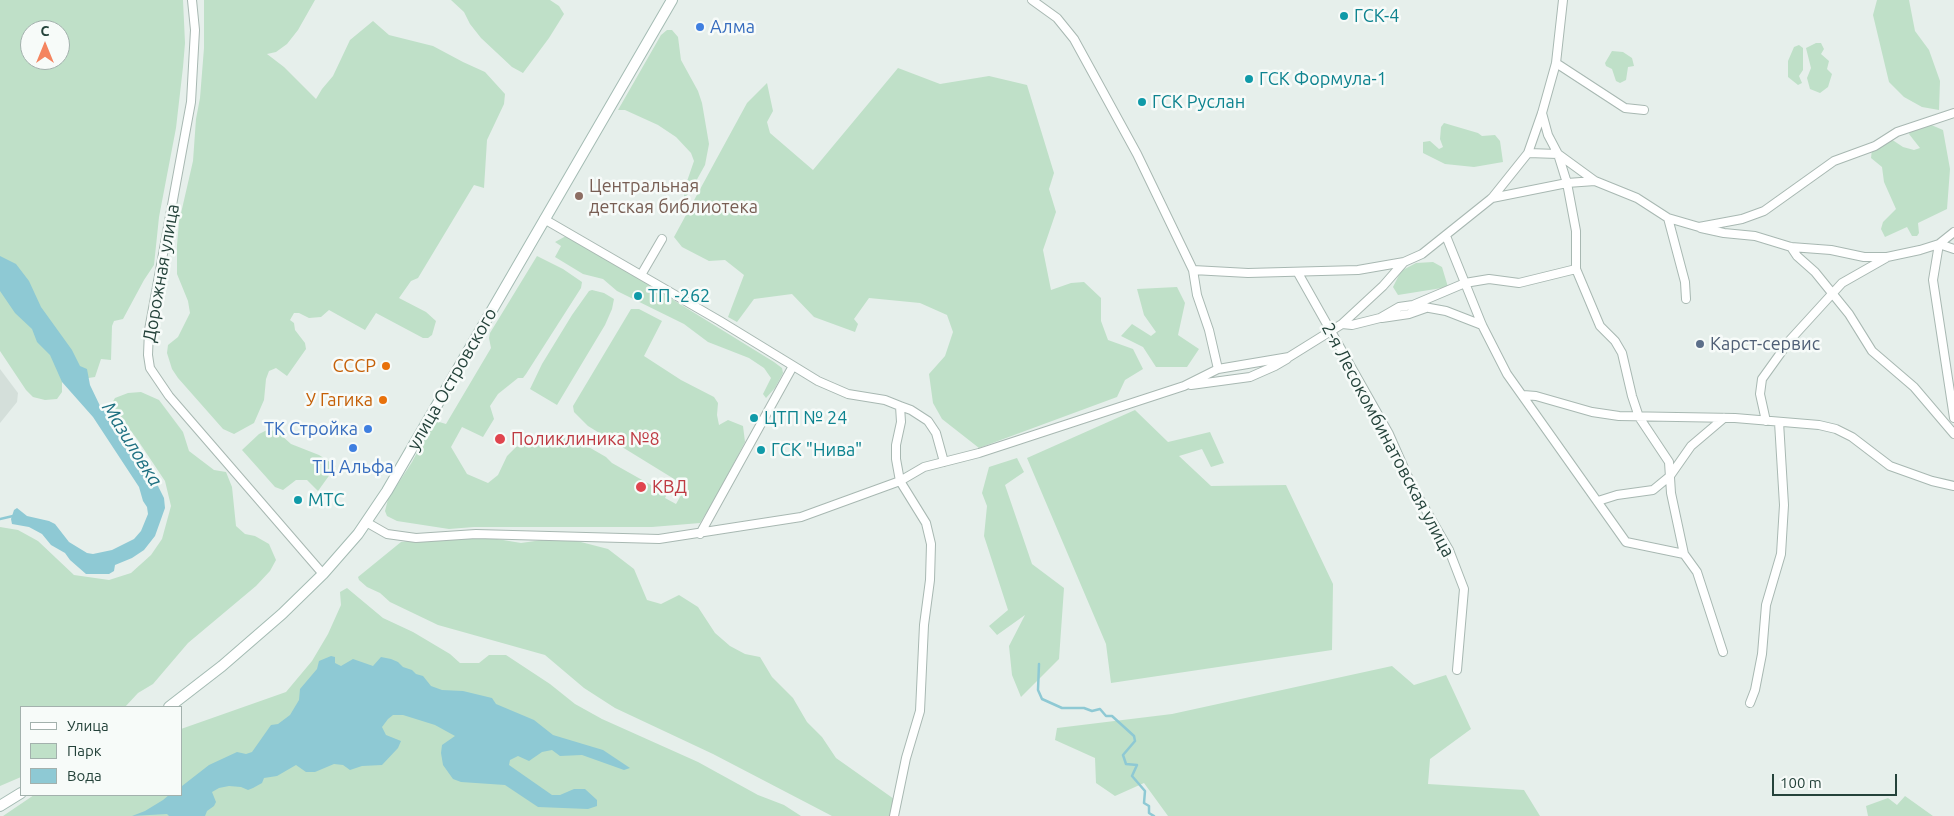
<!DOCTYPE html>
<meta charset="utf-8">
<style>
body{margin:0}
#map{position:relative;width:1954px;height:816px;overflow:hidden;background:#e6efeb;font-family:Ubuntu,sans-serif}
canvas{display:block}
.legend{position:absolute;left:20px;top:706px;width:162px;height:90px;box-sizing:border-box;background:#f7fbf9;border:1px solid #a3b1ad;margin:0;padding:6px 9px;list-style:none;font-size:15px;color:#24423a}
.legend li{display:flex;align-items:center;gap:10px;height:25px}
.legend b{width:25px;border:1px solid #a3b1ad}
.north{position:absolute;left:20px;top:20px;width:50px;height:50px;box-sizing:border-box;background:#f7fbf9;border:1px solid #a3b1ad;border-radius:50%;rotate:0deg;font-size:14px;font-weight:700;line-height:20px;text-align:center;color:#24423a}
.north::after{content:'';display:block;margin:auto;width:18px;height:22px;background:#f4845f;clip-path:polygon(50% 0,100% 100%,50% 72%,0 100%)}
.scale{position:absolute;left:1772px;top:774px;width:125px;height:22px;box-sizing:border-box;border:2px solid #24423a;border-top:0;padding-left:6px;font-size:15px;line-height:18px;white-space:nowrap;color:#24423a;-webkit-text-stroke:4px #f7fbf9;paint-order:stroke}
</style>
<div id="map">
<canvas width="1954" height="816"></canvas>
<ul class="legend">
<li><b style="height:6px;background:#fff"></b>Улица</li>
<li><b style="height:14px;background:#bfe0c8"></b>Парк</li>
<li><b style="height:14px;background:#8ec9d4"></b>Вода</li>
</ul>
<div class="north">С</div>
<div class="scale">100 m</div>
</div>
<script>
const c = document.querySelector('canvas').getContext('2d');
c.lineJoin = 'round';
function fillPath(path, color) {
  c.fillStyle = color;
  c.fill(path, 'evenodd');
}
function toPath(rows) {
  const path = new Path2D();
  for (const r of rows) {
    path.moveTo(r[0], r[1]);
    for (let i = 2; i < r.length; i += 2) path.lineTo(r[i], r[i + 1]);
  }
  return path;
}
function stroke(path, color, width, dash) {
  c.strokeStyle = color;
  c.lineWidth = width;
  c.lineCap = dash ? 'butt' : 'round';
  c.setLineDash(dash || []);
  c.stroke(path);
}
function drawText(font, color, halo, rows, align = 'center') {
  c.font = font + ' Ubuntu,sans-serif';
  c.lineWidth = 5;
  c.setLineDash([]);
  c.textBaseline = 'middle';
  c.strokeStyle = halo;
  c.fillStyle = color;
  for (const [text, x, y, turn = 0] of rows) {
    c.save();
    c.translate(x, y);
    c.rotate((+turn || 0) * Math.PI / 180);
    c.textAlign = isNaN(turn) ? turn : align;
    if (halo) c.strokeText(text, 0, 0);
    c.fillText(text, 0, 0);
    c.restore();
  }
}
fillPath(toPath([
 [0,369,18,393,17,402,0,423]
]), '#d4dfda');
fillPath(toPath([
 [0,0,183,0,185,43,183,67,176,128,159,217,154,265,144,280,123,319,114,321,112,326,111,360,101,359,95,377,62,382,62,392,57,399,45,400,33,397,26,390,0,351],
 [30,30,60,30,60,60,30,60],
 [204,0,315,0,298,30,287,44,276,52,267,54,284,67,316,99,322,89,333,76,350,40,373,21,389,35,433,46,463,62,485,72,505,94,504,104,487,140,484,188,474,185,418,278,411,281,399,298,426,312,436,321,432,335,428,338,423,338,376,313,365,330,329,310,321,317,309,318,299,313,294,313,290,320,294,323,295,330,305,343,306,349,287,376,276,368,269,371,266,379,264,400,254,423,234,434,223,429,178,378,172,369,167,353,168,345,178,337,190,313,188,301,177,274,177,245,179,222,193,161,196,119,200,98,204,48],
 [451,0,550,0,559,6,564,14,549,38,523,73,512,67,481,38,470,24,464,12],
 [1877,0,1909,0,1915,31,1929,50,1940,81,1939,110,1922,107,1904,97,1889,82,1873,15],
 [667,30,672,30,678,37,681,60,698,91,702,103,709,144,705,165,690,192,684,198,684,190,694,161,691,153,676,137,658,125,625,110,618,110,661,35],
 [1816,43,1821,43,1824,49,1821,54,1829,61,1827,69,1832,74,1828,87,1820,93,1810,89,1807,78,1811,68,1806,48],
 [1799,45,1803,48,1803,70,1799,76,1802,83,1798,85,1788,77,1788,61,1794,47],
 [1612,51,1623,52,1632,58,1634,66,1628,67,1626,80,1620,83,1616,81,1612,69,1606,66,1605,63],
 [898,68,940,84,989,76,1027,85,1054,173,1049,189,1056,212,1043,250,1051,290,1071,283,1084,282,1101,298,1101,321,1108,340,1133,349,1143,369,1125,380,1117,397,979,448,942,419,933,403,929,374,945,356,953,332,947,315,920,303,869,298,854,319,858,324,855,332,814,317,792,294,754,299,737,322,728,317,744,275,725,260,709,261,682,247,674,237,747,103,767,83,773,111,767,122,770,133,813,170],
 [1444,123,1478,133,1482,136,1495,135,1500,141,1503,162,1474,167,1445,164,1423,153,1423,142,1430,141,1439,149,1443,147,1440,139,1441,127],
 [1929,124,1943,130,1950,169,1947,209,1918,223,1919,233,1917,236,1912,236,1907,227,1885,237,1881,229,1883,222,1896,209,1884,182,1882,167,1871,158,1872,149,1891,139,1903,147,1914,150,1920,148,1909,134,1912,129],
 [566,236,594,251,774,362,782,368,783,373,775,388,766,398,763,394,771,378,764,368,749,358,708,342,684,324,617,291,603,279,583,274,555,257,561,246,555,242],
 [537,256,563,269,582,282,581,288,526,374,523,378,518,378,498,394,490,406,494,419,483,437,462,427,451,447,467,474,488,483,498,475,507,456,516,447,549,437,573,438,606,457,612,463,667,494,665,498,676,504,684,490,679,482,588,426,574,412,573,406,631,309,639,309,662,321,644,356,681,380,714,397,718,403,717,415,719,425,728,420,743,426,745,442,716,497,700,523,652,527,474,527,449,529,397,521,387,516,385,511,388,499,412,462,430,428,436,421,446,424,491,348,489,338,490,333],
 [1433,262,1442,267,1448,287,1398,295,1393,287,1401,271,1416,263],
 [1177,287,1185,303,1178,335,1199,349,1187,367,1156,367,1143,347,1121,336,1132,324,1151,336,1156,332,1144,315,1137,289],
 [592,290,604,293,614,299,612,309,605,325,557,405,530,389,542,364,572,315,589,291],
 [141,392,159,400,183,432,189,451,214,470,226,472,232,487,236,526,245,534,255,536,269,544,276,560,270,571,256,586,188,643,153,684,138,693,125,707,21,707,21,777,0,786,0,527,18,530,38,541,74,575,109,580,131,573,151,555,162,539,171,506,165,481,137,439,111,405,115,398,128,393],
 [1135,410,1168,442,1210,432,1224,463,1211,467,1202,449,1179,456,1211,486,1286,485,1333,584,1332,650,1111,683,1106,644,1027,458],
 [269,429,280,434,291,444,319,455,336,466,318,491,307,480,296,480,283,490,275,487,242,450,259,434],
 [1017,458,1024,472,1005,485,1032,564,1064,588,1059,659,1021,697,1012,675,1009,646,1025,615,997,635,989,626,1008,610,984,536,987,506,982,493,989,467],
 [425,539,497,539,521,543,549,539,577,541,608,549,634,569,647,600,661,604,679,595,698,607,715,633,730,646,745,654,760,657,772,677,793,698,807,722,822,737,836,758,894,799,891,816,832,816,713,754,615,708,584,688,545,655,438,625,390,602,380,593,367,587,359,580,358,577,401,542],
 [347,588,383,618,413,632,450,654,460,663,479,663,489,655,506,655,550,684,575,704,602,719,698,762,758,795,784,805,801,816,3,816,34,795,181,795,181,729,286,692,312,661,328,634,341,605,340,592],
 [1392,666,1414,685,1446,675,1471,729,1430,759,1428,784,1524,790,1540,816,1168,816,1144,783,1115,796,1096,783,1095,758,1055,740,1057,728,1172,714],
 [1905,796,1933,816,1868,816,1866,806,1888,798,1897,805]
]), '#bfe0c8');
fillPath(toPath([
 [0,256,16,264,29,281,41,307,72,350,80,366,87,369,90,385,101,408,112,414,129,441,138,452,143,463,150,470,164,498,165,508,155,536,144,550,132,558,115,565,114,571,109,574,86,574,70,560,65,553,51,545,42,534,29,527,12,524,11,519,14,510,17,508,27,516,49,521,55,524,69,542,87,553,93,554,112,550,134,539,141,531,148,514,147,507,143,501,139,487,93,417,62,382,50,355,37,342,32,329,15,313,0,291],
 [331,656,335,657,335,663,341,666,353,659,373,666,381,657,391,659,398,662,403,667,412,670,416,674,423,676,431,686,442,690,463,691,492,698,496,704,534,720,553,735,603,750,630,768,624,770,582,755,560,756,552,750,542,752,529,761,518,756,510,760,509,765,552,795,560,795,574,789,585,789,597,800,597,806,588,809,538,807,505,785,461,782,453,779,443,765,441,753,442,745,455,736,435,725,403,715,393,715,388,719,382,727,386,735,401,741,398,748,382,765,362,766,350,770,343,765,334,764,315,772,306,772,296,765,277,776,264,778,262,783,253,788,248,790,241,787,229,786,219,788,212,792,216,802,214,806,207,811,205,816,169,816,167,814,132,816,145,811,163,800,169,795,181,795,182,786,209,765,237,752,246,754,252,752,271,725,278,724,290,715,299,700,300,689,317,669,319,661]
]), '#8ec9d4');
stroke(toPath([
 [0,519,13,516],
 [1039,664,1038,690,1042,699,1062,708,1084,708,1092,711,1100,709,1106,716,1112,716,1134,736,1135,741,1123,755,1126,764,1137,765,1132,776,1145,791,1144,803,1149,806,1149,813,1154,816]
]), '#8ec9d4', 2.5);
const street = toPath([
 [192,0,195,30,191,102,149,330,148,355,150,368,169,396,323,574],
 [1032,0,1057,18,1074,39,1137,154,1193,270,1248,273,1358,270,1404,262,1422,254,1492,198,1528,153,1542,113,1556,63,1563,0],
 [1556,63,1625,108,1644,110],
 [1542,113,1548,135,1558,154,1595,181,1637,198,1668,218,1685,282,1686,299],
 [1528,153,1558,154,1567,183,1576,231,1576,269],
 [1492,198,1567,183,1595,181],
 [1668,218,1699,227,1742,219,1764,211,1834,161,1875,146,1897,132,1954,113],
 [544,219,720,321,818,381,848,394,885,400,900,406,901,422,896,445,896,459,900,481,926,523,931,544,930,580,924,625,920,711,906,758,894,816],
 [1701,228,1724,233,1755,236,1791,247,1831,250,1864,257,1887,257,1920,250,1939,244,1954,232],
 [1446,236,1482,325,1507,374,1626,542,1684,554,1697,572,1723,652],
 [1791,247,1797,256,1815,272,1849,314,1872,351,1914,387,1954,434],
 [1954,249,1939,244,1933,280,1954,418],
 [1193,270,1197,295,1209,330,1218,369],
 [1298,273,1389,434,1412,486,1449,550,1464,589,1457,670],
 [641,275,662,239],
 [1413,305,1465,283,1489,279,1519,283,1576,269,1600,326,1615,341,1622,353,1632,396,1639,417,1669,462,1671,493,1684,554],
 [1382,318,1409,314,1426,308],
 [1342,324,1352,325,1380,318,1399,307,1413,305,1446,311,1482,325],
 [1191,385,1250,377,1275,366,1287,359],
 [1523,395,1536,396,1592,412,1619,416,1735,418,1819,425,1836,429,1852,437,1890,466,1932,481,1954,486],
 [900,406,911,410,928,421,936,433,944,462],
 [1766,421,1760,394,1762,379,1790,340,1842,283,1886,258],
 [1598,501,1617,495,1653,490,1670,476,1691,446,1724,418],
 [366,522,387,534,416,538,476,534,659,539,801,517,900,481,924,467,979,453,1184,386,1218,369,1289,357,1342,324,1383,286,1404,262],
 [700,534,793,366],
 [1750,703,1755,690,1762,654,1766,605,1781,554,1784,505,1779,422]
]);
const secondary = toPath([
 [169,707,222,666,282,614,323,574,358,534,387,491,672,0],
 [0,806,21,793]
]);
stroke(street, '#a8b8b2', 10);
stroke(secondary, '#a4bbb3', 12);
stroke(street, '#fff', 8);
stroke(secondary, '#fff', 10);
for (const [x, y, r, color] of [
 [1344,16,5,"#0f9aa8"],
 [700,27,5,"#3f7fe0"],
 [1249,79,5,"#0f9aa8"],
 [1142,102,5,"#0f9aa8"],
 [579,196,5,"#8d6e63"],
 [638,296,5,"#0f9aa8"],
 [1700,344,5,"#5c6f8a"],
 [386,366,5,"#e8710a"],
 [383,400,5,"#e8710a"],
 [754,418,5,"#0f9aa8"],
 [368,429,5,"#3f7fe0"],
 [500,439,6,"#e0444e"],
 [353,448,5,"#3f7fe0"],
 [761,450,5,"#0f9aa8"],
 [641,487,6,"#e0444e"],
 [298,500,5,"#0f9aa8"]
]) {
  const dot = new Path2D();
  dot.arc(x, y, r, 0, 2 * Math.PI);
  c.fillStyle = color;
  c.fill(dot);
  stroke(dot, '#f7fbf9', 2);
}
drawText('18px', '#0d838f', '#f7fbf9', [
 ["ГСК-4",1354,16],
 ["ГСК Формула-1",1259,79],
 ["ГСК Руслан",1152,102],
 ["ТП -262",648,296],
 ["ЦТП № 24",764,418],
 ["ГСК \"Нива\"",771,450],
 ["МТС",308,500]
], 'left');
drawText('18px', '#366cbe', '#f7fbf9', [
 ["Алма",710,27],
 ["ТК Стройка",358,429,"right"],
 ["ТЦ Альфа",353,467,"center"]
], 'left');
drawText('18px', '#785e54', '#f7fbf9', [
 ["Центральная",589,186],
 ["детская библиотека",589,207]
], 'left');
drawText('18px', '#24423a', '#f7fbf9', [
 ["Дорожная улица",161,273,-80],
 ["улица Островского",452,379,-60],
 ["2-я Лесокомбинатовская улица",1388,440,62]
]);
drawText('18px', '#4e5e75', '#f7fbf9', [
 ["Карст-сервис",1710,344]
], 'left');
drawText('18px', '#c56008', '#f7fbf9', [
 ["СССР",376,366],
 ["У Гагика",373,400]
], 'right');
drawText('18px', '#be3a42', '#f7fbf9', [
 ["Поликлиника №8",511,439],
 ["КВД",652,487]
], 'left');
drawText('italic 19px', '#1c6f80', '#f7fbf9', [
 ["Мазиловка",132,444,58]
]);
</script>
